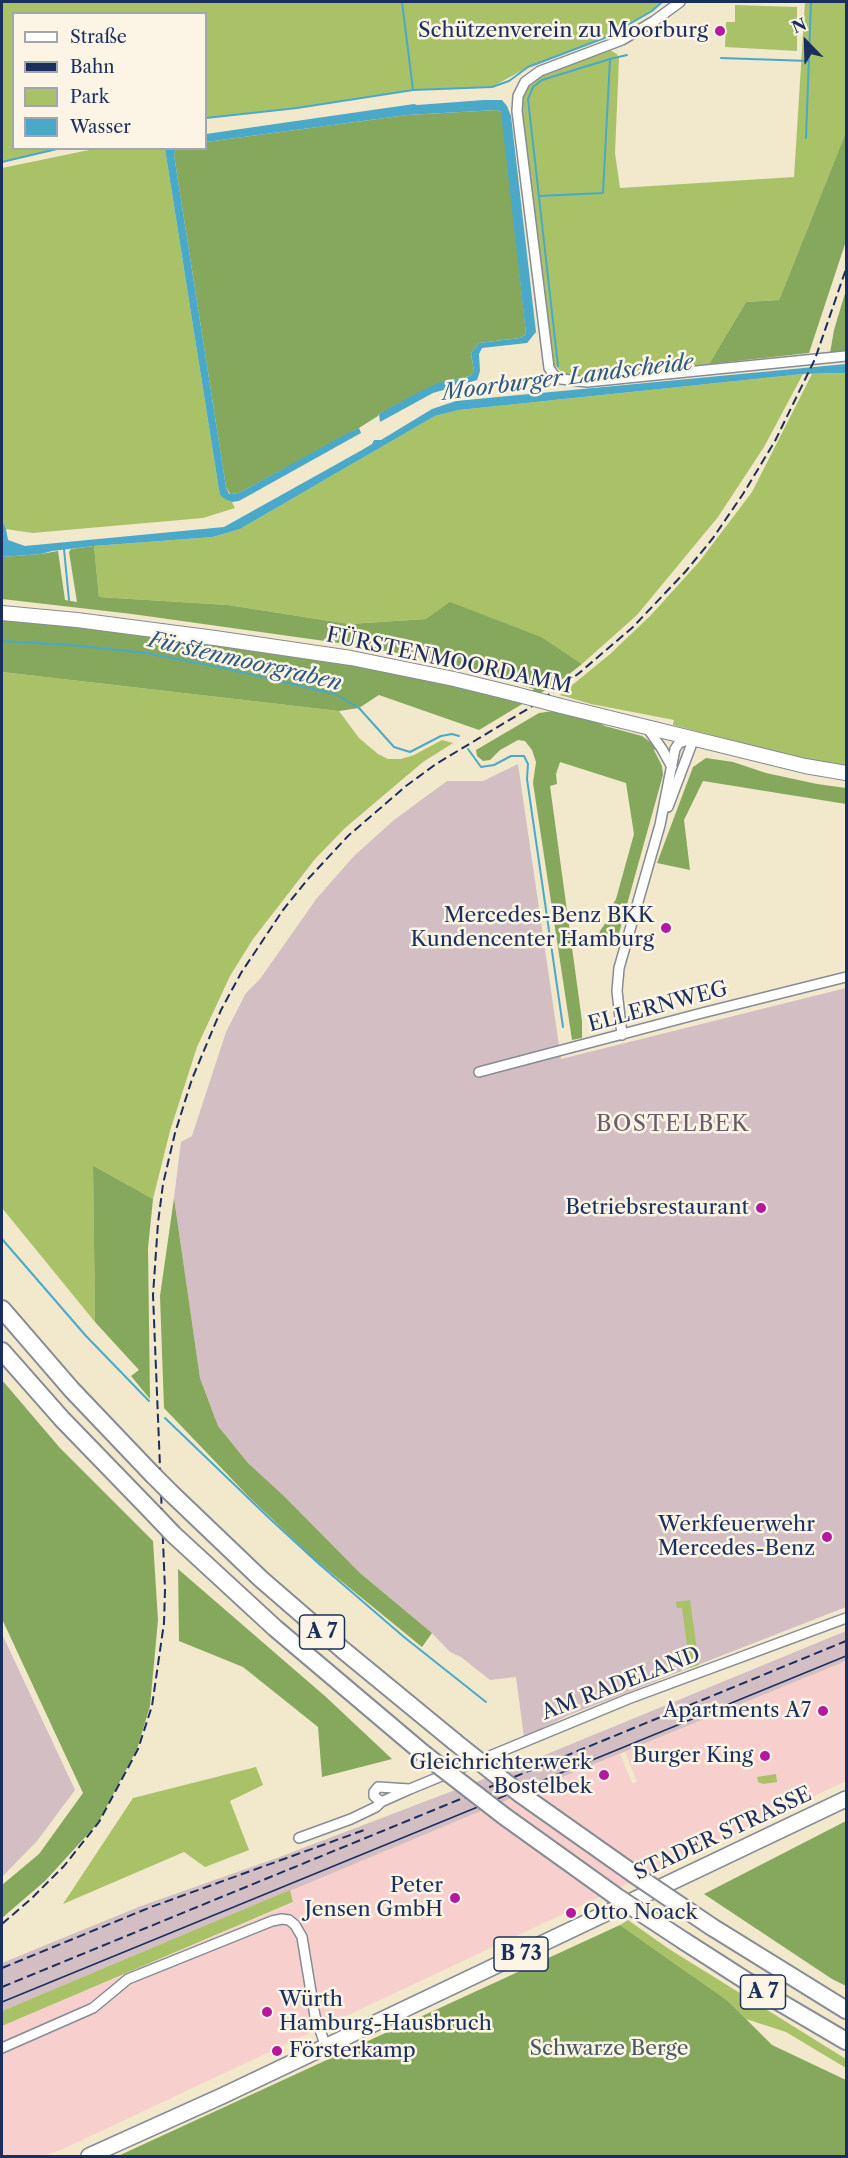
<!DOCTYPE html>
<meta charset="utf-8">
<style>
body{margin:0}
#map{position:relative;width:848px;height:2158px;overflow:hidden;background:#f2e8cc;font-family:"Libre Caslon Text",serif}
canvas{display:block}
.frame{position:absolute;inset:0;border:3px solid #1b2f5e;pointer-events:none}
.legend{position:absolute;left:12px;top:12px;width:195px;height:138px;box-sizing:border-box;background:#fcf5e5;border:2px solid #a2a6af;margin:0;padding:8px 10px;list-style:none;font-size:18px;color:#1b2f5e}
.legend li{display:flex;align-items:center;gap:12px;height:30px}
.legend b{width:30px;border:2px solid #a2a6af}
.north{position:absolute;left:776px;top:12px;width:60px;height:60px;-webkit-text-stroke:4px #fcf5e5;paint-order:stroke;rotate:337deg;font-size:16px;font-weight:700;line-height:24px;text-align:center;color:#1b2f5e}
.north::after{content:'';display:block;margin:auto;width:21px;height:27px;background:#1b2f5e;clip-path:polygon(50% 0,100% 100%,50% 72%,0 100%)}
</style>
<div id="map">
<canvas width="848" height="2158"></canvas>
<div class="frame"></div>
<ul class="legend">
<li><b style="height:8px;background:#fff"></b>Straße</li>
<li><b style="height:8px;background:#1b2f5e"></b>Bahn</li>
<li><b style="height:16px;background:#a9c268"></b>Park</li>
<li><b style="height:16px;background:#4aa9c9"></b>Wasser</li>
</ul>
<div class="north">N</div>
</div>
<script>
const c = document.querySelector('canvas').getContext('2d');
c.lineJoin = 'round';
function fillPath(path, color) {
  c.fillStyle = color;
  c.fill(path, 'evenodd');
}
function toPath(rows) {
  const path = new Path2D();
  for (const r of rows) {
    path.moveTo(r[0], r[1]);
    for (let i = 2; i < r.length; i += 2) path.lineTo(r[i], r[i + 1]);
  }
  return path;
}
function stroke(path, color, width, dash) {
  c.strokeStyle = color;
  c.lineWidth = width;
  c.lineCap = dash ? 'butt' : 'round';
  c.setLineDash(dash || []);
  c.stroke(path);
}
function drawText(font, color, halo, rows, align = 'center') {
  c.font = font + ' "Libre Caslon Text",serif';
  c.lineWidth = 5;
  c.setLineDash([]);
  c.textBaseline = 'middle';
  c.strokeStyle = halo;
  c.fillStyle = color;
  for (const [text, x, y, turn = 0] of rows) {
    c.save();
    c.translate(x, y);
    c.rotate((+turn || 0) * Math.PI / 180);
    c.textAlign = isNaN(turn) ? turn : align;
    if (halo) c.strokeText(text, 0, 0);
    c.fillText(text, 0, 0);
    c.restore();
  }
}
fillPath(toPath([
 [846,1661,846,1781,63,2149,43,2156,2,2156,2,2026,293,1903,290,1890,620,1754,632,1783,637,1782,625,1752]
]), '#f7d0cd');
fillPath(toPath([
 [518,764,561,1059,846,988,846,1607,567,1716,524,1737,516,1677,490,1680,461,1657,450,1652,432,1633,360,1573,284,1496,248,1463,218,1426,200,1378,174,1198,181,1142,192,1136,226,1032,246,993,260,979,317,898,354,856,394,820,447,781,483,781],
 [846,1631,846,1661,541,1786,2,2011,2,1963,141,1906,277,1858,518,1766],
 [2,1634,75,1790,37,1841,2,1877]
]), '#d2bec3');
fillPath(toPath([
 [2,2,662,2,652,11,607,37,528,67,492,87,413,90,297,108,206,118,206,14,14,14,14,148,61,149,2,162],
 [805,2,846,2,846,132,779,300,746,302,709,364,591,380,567,377,554,365,550,349,521,112,524,93,528,85,544,73,610,50,617,54,619,59,615,153,620,188,794,177],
 [735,5,797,7,797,51,725,47,726,22,735,22],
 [94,149,165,149,219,490,220,495,232,502,235,508,203,518,32,533,6,529,2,520,2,168],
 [846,373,846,766,797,757,673,725,674,720,591,704,560,695,609,655,651,615,699,562,752,492,812,374],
 [803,374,764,447,718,517,637,615,582,664,541,638,426,619,349,624,228,605,99,597,94,546,213,537,240,529,435,416,459,410],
 [2,672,339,711,359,738,378,754,388,759,401,759,414,755,442,740,453,743,423,762,345,828,315,859,253,939,230,976,197,1047,170,1131,153,1199,93,1167,95,1322,2,1208],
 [690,1600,699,1665,690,1668,682,1608,677,1608,676,1602],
 [256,1767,263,1785,230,1801,249,1850,205,1867,184,1852,63,1904,133,1798],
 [776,1774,777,1782,763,1784,758,1782,757,1777],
 [290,1890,293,1902,2,2026,2,2011],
 [628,1920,669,1949,846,2059,846,2068,786,2032,746,2019,728,2001,620,1925]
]), '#a9c268');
fillPath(toPath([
 [497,110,501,112,503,117,526,334,520,338,479,343,471,353,474,371,470,376,452,380,379,414,378,416,359,428,239,493,230,494,226,487,174,155,176,149,206,148,206,142,407,115],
 [846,132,846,241,809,353,709,364,746,302,779,300],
 [846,290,846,354,830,353,834,330],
 [94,546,99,597,228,605,349,624,426,619,450,602,541,637,582,664,559,682,479,730,379,695,359,708,339,711,2,672,2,617,287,653,442,681,519,703,534,689,484,673,410,655,339,643,132,614,2,599,2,557,41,554,58,551,65,600,77,602,69,552,71,549],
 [553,711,564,714,566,713,592,719,605,726,642,736,657,747,654,750,662,766,663,775,616,944,608,947,597,945,600,931,612,914,609,911,616,899,634,834,626,783,560,762,556,774,557,784,550,786,582,1021,582,1038,572,1040,533,783,536,762,532,750,525,741,518,740,500,750,490,760,483,761,477,756,476,750,539,713],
 [706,758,733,762,766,773,817,784,846,788,846,804,703,781,684,820,690,870,657,863,693,767],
 [93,1166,153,1199,148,1248,150,1399,131,1376,139,1370,95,1322],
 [174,1198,200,1378,218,1426,248,1463,284,1496,360,1573,432,1633,422,1647,313,1558,249,1497,164,1408,160,1296],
 [2,1380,60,1448,153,1541,158,1620,150,1706,137,1749,98,1823,45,1881,2,1918,2,1885,39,1854,83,1793,2,1619],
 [178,1569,326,1697,392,1759,322,1777,318,1727,243,1667,179,1641],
 [846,1821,846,1986,832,1979,704,1894],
 [620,1925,728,2001,772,2045,846,2080,846,2156,118,2156]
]), '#86a85c');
fillPath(toPath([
 [484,100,502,100,507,106,511,116,536,332,527,343,482,348,479,354,480,371,477,380,433,393,380,422,379,414,415,394,438,383,470,376,474,371,471,353,479,343,520,338,526,334,501,112,497,110,407,115,206,142,206,134,414,104,417,105],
 [165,149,176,149,174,155,226,487,229,494,239,493,348,433,359,428,361,433,239,501,232,502,225,499,220,495,219,490],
 [846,364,846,373,803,374,459,410,435,416,240,529,213,537,94,546,52,551,41,554,2,557,2,520,6,529,8,540,25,546,224,527,362,450,372,444,374,440,381,440,432,409,456,401]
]), '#4aa9c9');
stroke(toPath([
 [721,58,809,61],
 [610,59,627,55],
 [413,90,492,87,509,81,528,67,607,37,652,11,662,2],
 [206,118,297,108,413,90,402,2],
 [806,138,811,2],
 [2,162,61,148],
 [539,196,603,193,610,59,542,80,533,87,528,99,558,366],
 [64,549,69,600],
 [2,641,71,645,146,653,223,668,335,694,359,708,394,747,410,752,441,736,452,734,459,736],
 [468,749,481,767,494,765,511,756,524,756,528,764,527,779,563,1027],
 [2,1239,86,1336,149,1401],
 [165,1418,268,1517,318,1563,404,1637,486,1702]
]), '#4aa9c9', 2);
const minor = toPath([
 [680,2,654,21,622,40,540,71,525,82,518,96,517,111,549,368,554,375,561,379,587,382,846,356],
 [646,726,662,749,672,767],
 [668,807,694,738],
 [622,1035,617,991,619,968,660,825,675,749,679,743,690,739],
 [479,1072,702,1013,846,977],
 [381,1802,374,1796,374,1792,378,1787,409,1789],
 [299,1838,351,1819,376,1807,381,1802,410,1789,628,1699,846,1618],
 [2,2048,93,2008,128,1979,272,1921,282,1919,289,1920,295,1925,302,1937,315,2016,326,2047]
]);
const secondary = toPath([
 [2,613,77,620,215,638,351,658,454,679,515,694],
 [561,706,805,766,846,773]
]);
const primary = toPath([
 [89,2156,222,2096,846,1799]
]);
const motorway = toPath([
 [2,1309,72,1390,153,1475],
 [2,1351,62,1419,155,1515],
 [171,1493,261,1579,343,1650,455,1742],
 [173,1534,275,1628,424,1754],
 [712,1927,846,2010],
 [684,1941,776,2000,846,2041]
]);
stroke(minor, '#868c95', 12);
stroke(secondary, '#868c95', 16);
stroke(primary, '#868c95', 18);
stroke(motorway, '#868c95', 20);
stroke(minor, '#fff', 9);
stroke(secondary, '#fff', 14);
stroke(primary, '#fff', 15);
stroke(motorway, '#fff', 16);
stroke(toPath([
 [2,2002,846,1656]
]), '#1b2f5e', 1.5);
stroke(toPath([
 [2,1924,32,1898,64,1866,99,1822,138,1749,152,1706,164,1623,165,1590,153,1295,158,1223,163,1184,175,1133,192,1079,221,1010,241,973,283,910,308,879,348,836,406,786,436,764,531,707,578,674,633,627,686,571,713,538,743,494,775,441,815,359,846,269],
 [2,1968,151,1907,367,1829],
 [2,1987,846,1641]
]), '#1b2f5e', 2, [9, 4.5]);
const secondaryBridge = toPath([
 [515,694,561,706]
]);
const motorwayBridge = toPath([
 [153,1475,171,1493],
 [155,1515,173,1534],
 [455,1742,519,1793,638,1877,712,1927],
 [424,1754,504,1816,617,1897,684,1941]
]);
stroke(secondaryBridge, '#868c95', 16, []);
stroke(motorwayBridge, '#868c95', 20, []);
stroke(secondaryBridge, '#fff', 14);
stroke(motorwayBridge, '#fff', 16);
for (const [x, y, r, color] of [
 [720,31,6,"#b5179e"],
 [666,928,6,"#b5179e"],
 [761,1208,6,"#b5179e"],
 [827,1537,6,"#b5179e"],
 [823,1711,6,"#b5179e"],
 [765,1756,6,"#b5179e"],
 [604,1775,6,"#b5179e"],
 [455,1898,6,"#b5179e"],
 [571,1913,6,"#b5179e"],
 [267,2012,6,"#b5179e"],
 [277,2051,6,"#b5179e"]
]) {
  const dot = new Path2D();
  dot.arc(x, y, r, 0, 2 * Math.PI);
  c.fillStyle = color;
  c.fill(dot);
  stroke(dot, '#fcf5e5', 2);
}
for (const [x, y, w] of [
 [322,1632,45],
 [521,1954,54],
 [763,1992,45]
]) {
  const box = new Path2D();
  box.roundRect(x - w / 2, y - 17, w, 34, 4.5);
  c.fillStyle = '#fcf5e5';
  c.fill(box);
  stroke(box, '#1b2f5e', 1.5);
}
drawText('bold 20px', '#1b2f5e', null, [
 ["A 7",322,1632],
 ["B 73",521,1954],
 ["A 7",763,1992]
]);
drawText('21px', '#1b2f5e', '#fcf5e5', [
 ["Schützenverein zu Moorburg",708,31],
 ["Mercedes-Benz BKK",654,916],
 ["Kundencenter Hamburg",654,940],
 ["Betriebsrestaurant",749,1208],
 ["Werkfeuerwehr",815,1525],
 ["Mercedes-Benz",815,1549],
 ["Apartments A7",811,1711],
 ["Burger King",753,1756],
 ["Gleichrichterwerk",592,1763],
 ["Bostelbek",592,1787],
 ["Peter",443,1886],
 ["Jensen GmbH",443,1910],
 ["Otto Noack",583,1913,"left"],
 ["Würth",279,2000,"left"],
 ["Hamburg-Hausbruch",279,2024,"left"],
 ["Försterkamp",289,2051,"left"]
], 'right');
drawText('21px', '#1b2f5e', '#fcf5e5', [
 ["FÜRSTENMOORDAMM",449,661,12],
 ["ELLERNWEG",658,1007,-15],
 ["AM RADELAND",621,1684,-21],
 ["STADER STRASSE",723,1834,-25]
]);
drawText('21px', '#465b61', '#fcf5e5', [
 ["Schwarze Berge",609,2049]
]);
drawText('italic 22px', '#2b5a83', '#fcf5e5', [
 ["Moorburger Landscheide",568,378,-7],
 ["Fürstenmoorgraben",245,662,13]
]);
c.letterSpacing = '1.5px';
drawText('22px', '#685b6a', '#fcf5e5', [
 ["BOSTELBEK",673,1125]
]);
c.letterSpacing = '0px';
</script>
